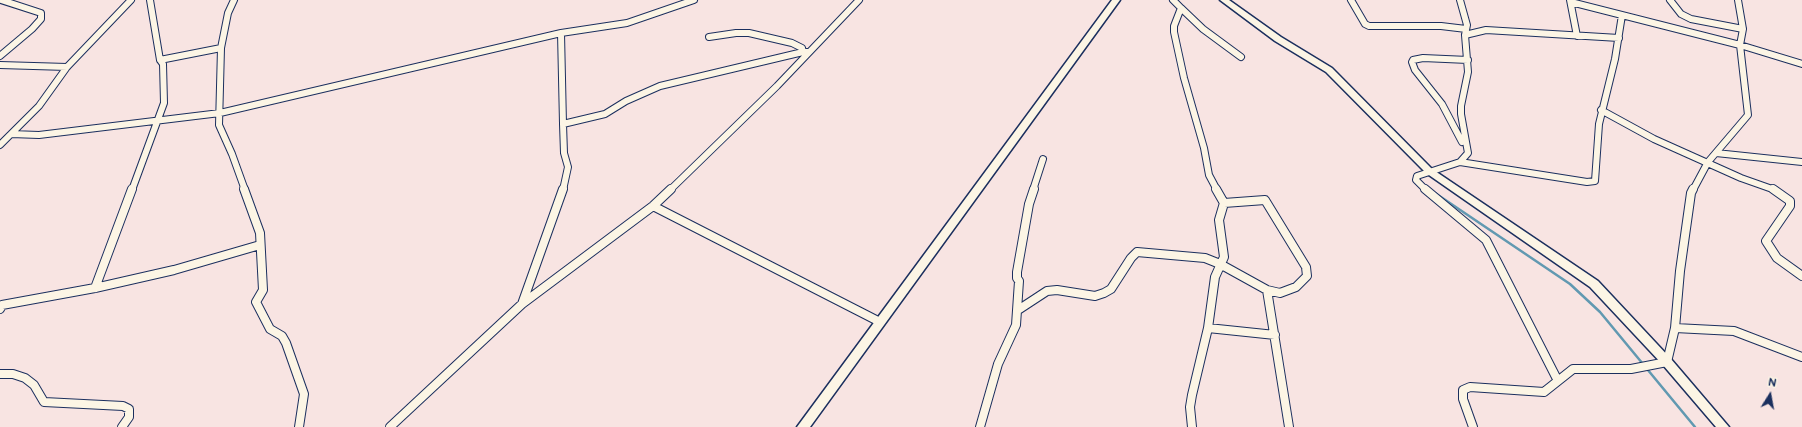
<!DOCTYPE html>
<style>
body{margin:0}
#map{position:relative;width:1802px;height:427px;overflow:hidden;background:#f8e4e2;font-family:"Balsamiq Sans",sans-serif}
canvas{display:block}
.north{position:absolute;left:1750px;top:375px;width:40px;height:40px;-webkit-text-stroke:3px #fcf5e5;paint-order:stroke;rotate:11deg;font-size:11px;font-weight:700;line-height:16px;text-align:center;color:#1b2f5e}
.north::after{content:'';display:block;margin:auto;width:14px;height:18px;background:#1b2f5e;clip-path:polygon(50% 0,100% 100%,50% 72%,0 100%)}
</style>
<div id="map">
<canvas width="1802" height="427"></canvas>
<div class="north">N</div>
</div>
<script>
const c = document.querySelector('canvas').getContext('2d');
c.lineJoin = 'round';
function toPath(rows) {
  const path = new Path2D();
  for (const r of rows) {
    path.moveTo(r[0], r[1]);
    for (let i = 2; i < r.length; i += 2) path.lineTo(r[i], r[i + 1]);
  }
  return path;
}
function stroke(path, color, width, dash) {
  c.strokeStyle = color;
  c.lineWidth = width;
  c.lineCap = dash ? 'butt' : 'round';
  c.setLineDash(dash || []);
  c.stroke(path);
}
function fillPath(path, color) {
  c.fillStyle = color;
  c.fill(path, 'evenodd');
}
stroke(toPath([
 [1435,193,1570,284,1600,312,1695,427]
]), '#6199b1', 2.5);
const streetFar1 = toPath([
 [1173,0,1181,8,1174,26,1174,32,1184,78,1204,148,1209,175,1217,190],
 [1351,0,1365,24,1369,26,1441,26,1466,29],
 [1570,0,1577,36],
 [1670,0,1681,14,1691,19,1743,29],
 [1738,0,1743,29,1740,45,1802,64],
 [1571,2,1740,45,1748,115,1708,162,1693,190],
 [1181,8,1203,29,1241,57],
 [561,33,563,124,605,114,626,101,660,86,803,52,809,52],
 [1465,35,1486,30,1619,38],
 [709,37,736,33,749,33,792,43,802,48,803,52],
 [221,48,228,13,234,0],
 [0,56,32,29,41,19,41,13,1,0],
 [160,60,221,48,219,125,232,154,245,190],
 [0,65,67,67],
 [1601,110,1654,139,1741,178,1775,190],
 [11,134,39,135,220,113,561,33,627,23,694,0],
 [1462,142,1442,104,1415,70,1412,62,1413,60,1423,58,1468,60],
 [0,145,39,106,67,67,131,0],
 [1716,153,1802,162],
 [1460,162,1587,182,1595,181,1599,124,1615,59,1622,15],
 [132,190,164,103,163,64,160,60,150,0],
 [563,190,568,167,564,153,563,124],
 [670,190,777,86,859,0],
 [1033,190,1043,159],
 [1426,190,1416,180,1417,176,1460,162,1468,153,1461,114,1461,106,1468,72,1465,35,1467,25,1460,0]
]);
const street = toPath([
 [244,189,260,233,263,290,256,302,270,329,282,336,286,343,304,394,299,427],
 [1425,189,1486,240,1558,381],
 [1773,189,1790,201,1790,206,1766,241,1777,258,1802,276],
 [653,206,880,322],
 [95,288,132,189],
 [1267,290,1289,427],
 [522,304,563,189],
 [0,309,2,305,95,288,174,270,260,245],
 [1018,310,1047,291,1057,290,1095,296,1104,293,1111,289,1131,258,1137,252,1205,258,1220,264,1267,290,1280,293,1296,287,1307,276,1306,267,1265,200,1224,203],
 [1208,328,1275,335],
 [1675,328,1734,331,1802,357],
 [0,374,13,374,25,378,34,385,44,402,123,406,129,409,129,417,122,427],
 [390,427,522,304,653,206,671,189],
 [980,427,998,364,1016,325,1019,281,1017,278,1017,272,1029,204,1034,189],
 [1192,427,1190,407,1192,395,1208,328,1215,277,1224,257,1219,220,1224,203,1216,189],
 [1473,427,1463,399,1463,390,1470,387,1544,392,1573,369,1631,369,1667,362,1675,328,1680,271,1691,193,1693,189]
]);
const secondary = toPath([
 [1112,0,1120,0,810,427,797,427,1112,0],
 [1220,0,1229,0,1281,37,1332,68,1432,169,1598,281,1671,359,1729,427,1716,427,1663,365,1590,287,1426,173,1326,72,1275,41,1220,0]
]);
stroke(streetFar1, '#1b2f5e', 8);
stroke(street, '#1b2f5e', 10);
stroke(secondary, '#1b2f5e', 3);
stroke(streetFar1, '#fcf5e5', 6);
stroke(street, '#fcf5e5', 8);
fillPath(secondary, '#fcf5e5');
</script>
